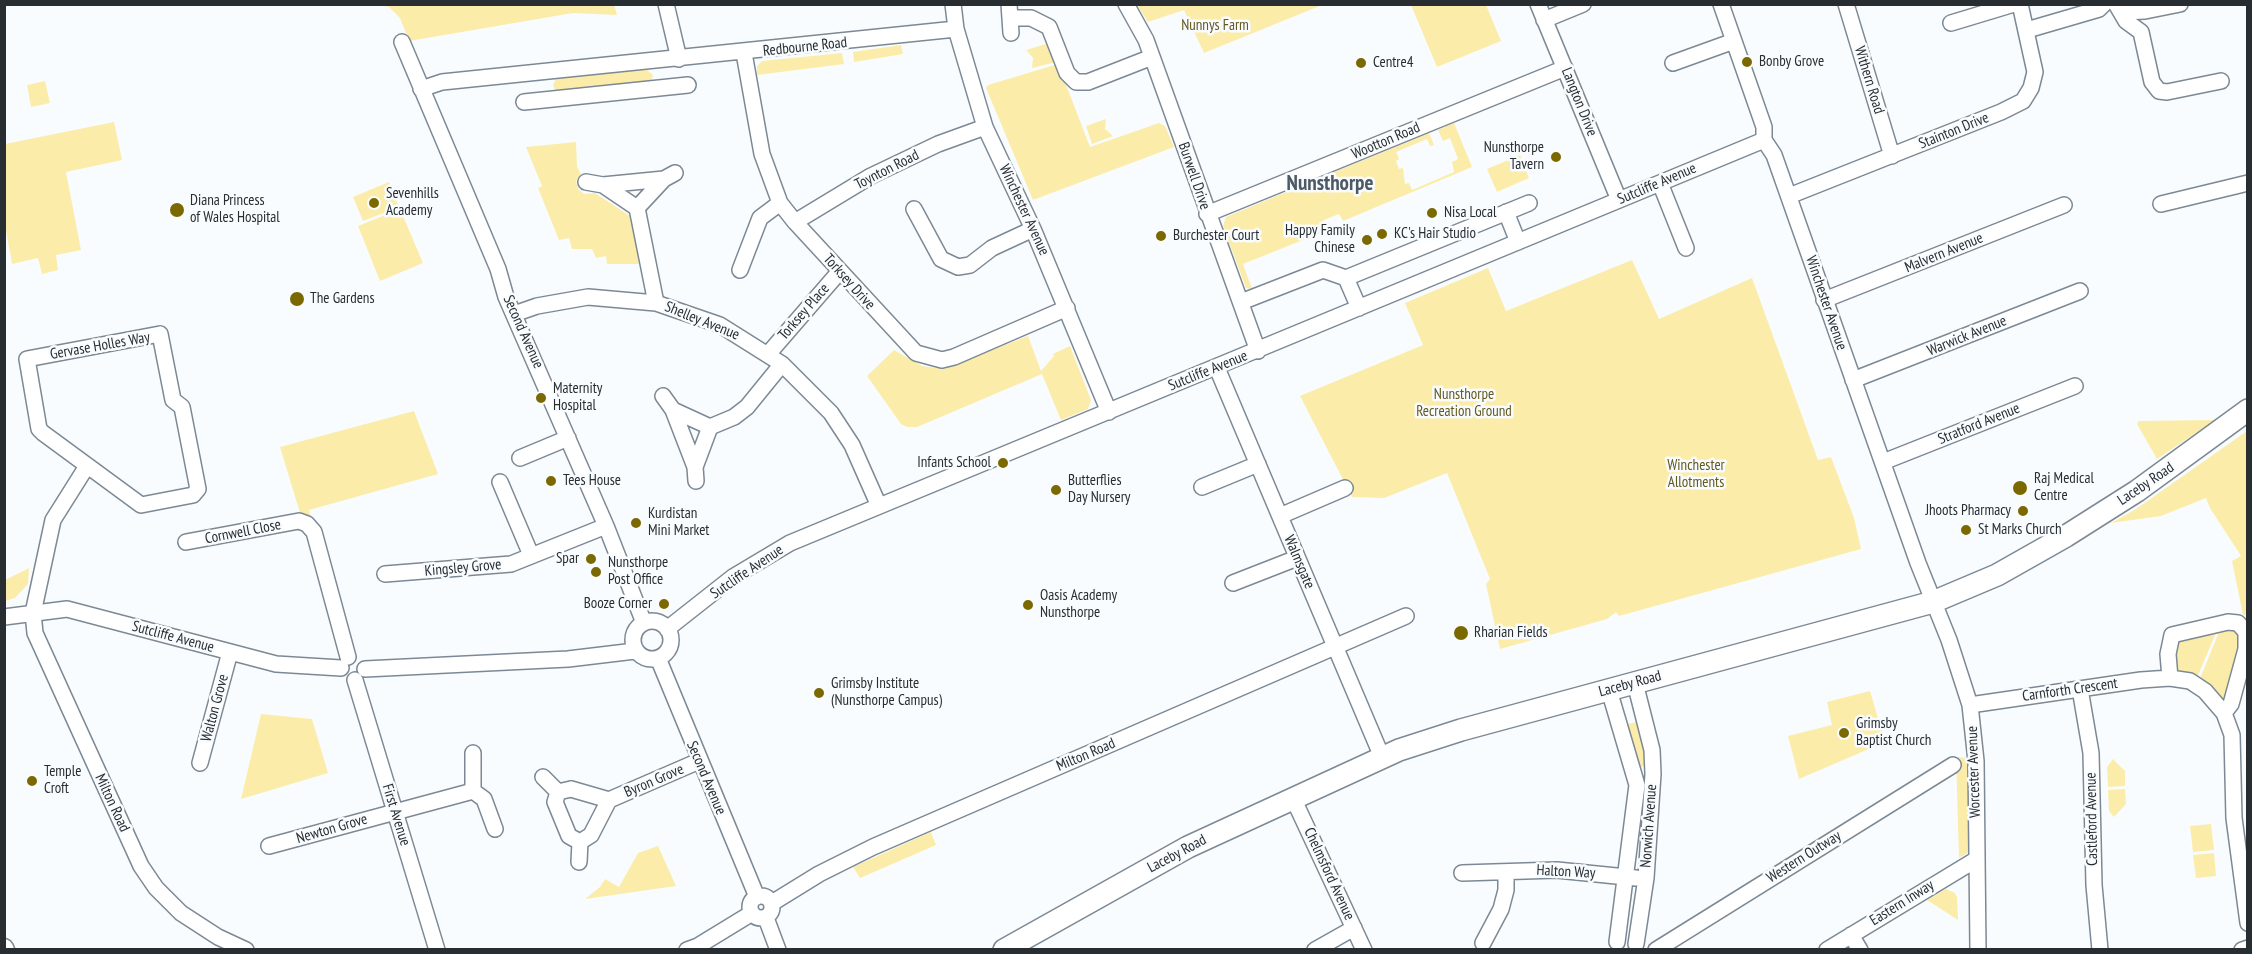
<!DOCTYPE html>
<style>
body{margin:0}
#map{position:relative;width:2252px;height:954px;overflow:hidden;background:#f9fcfe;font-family:"PT Sans Narrow",sans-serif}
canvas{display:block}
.frame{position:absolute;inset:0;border:6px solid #282d32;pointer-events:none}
</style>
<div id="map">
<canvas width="2252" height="954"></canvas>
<div class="frame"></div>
</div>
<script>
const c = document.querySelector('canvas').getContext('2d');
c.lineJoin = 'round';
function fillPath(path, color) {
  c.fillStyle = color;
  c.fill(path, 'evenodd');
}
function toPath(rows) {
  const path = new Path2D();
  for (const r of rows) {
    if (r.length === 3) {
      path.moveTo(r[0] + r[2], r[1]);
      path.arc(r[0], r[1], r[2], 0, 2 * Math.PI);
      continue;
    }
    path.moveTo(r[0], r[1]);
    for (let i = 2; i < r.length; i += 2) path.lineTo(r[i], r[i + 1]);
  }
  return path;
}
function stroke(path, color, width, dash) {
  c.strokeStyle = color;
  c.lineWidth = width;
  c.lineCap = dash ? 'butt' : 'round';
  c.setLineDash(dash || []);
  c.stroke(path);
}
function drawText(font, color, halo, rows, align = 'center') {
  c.font = font + ' "PT Sans Narrow",sans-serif';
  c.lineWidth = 5;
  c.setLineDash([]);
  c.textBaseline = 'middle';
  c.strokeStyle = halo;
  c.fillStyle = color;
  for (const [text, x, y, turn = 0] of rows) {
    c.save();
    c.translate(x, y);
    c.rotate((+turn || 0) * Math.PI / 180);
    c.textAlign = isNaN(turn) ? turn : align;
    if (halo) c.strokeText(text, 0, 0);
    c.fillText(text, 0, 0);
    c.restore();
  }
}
fillPath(toPath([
 [614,4,617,15,573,13,409,41,400,18,389,7,380,5],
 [1137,5,1322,4,1322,5,1204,53,1184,10,1148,22],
 [1411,5,1486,5,1501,41,1437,67],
 [1049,43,1056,62,1032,68,1033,58,1026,50],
 [901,45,903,54,854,62,853,52],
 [842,53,844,64,757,75,757,66,762,61],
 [1058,64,1090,147,1159,123,1165,126,1174,147,1033,200,986,88,988,85],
 [645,68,653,75,651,82,556,92,553,85,557,77],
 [45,81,50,103,31,107,27,85],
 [1106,119,1105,129,1113,136,1092,144,1086,126],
 [114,122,122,160,66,172,81,250,56,255,58,270,42,274,38,258,12,264,5,225,5,144],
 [1454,123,1472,167,1343,221,1339,214,1324,220,1321,226,1323,232,1243,264,1252,289,1246,288,1223,226,1226,217,1429,133,1434,145,1430,146,1427,139,1396,152,1399,159,1396,161,1399,169,1403,168,1405,184,1409,183,1412,190,1454,172,1452,162,1458,159,1450,138,1443,141,1438,130],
 [576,142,577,166,581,175,576,181,578,189,584,194,595,193,633,218,642,264,607,264,606,256,596,258,592,249,572,249,569,238,559,240,538,188,542,186,526,147],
 [1520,155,1529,178,1497,192,1487,169],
 [389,182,399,207,363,221,353,197],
 [400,209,423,263,380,281,358,226],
 [1632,260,1659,319,1752,278,1818,460,1831,457,1854,518,1861,549,1619,616,1616,612,1607,619,1500,649,1486,584,1490,579,1447,473,1384,498,1352,497,1300,396,1423,345,1405,303,1488,268,1506,311],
 [1028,336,1041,371,1054,356,1053,354,1070,346,1091,400,1088,409,1061,420,1042,374,917,427,907,427,901,424,867,376,894,350,922,366,944,369],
 [414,411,438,474,309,510,311,518,300,513,280,447],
 [2215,420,2157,459,2137,424,2139,421],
 [2247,431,2248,614,2243,615,2232,561,2241,556,2210,508,2206,498,2161,516,2111,523,2136,509],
 [29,568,28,584,15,598,5,601,5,580],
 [2231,630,2237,633,2241,646,2227,699,2223,702,2199,681,2219,632],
 [2216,633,2196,680,2174,673,2176,643],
 [1870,691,1885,742,1799,779,1788,736,1832,725,1827,702],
 [261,714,312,719,328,773,241,799],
 [1640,721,1648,766,1637,767,1624,725],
 [1956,757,1967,758,1968,763,1969,852,1959,858],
 [2113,759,2125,771,2125,786,2108,787,2107,767],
 [2125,789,2126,804,2114,817,2109,811,2108,790],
 [2211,824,2214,850,2193,852,2190,826],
 [931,832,936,845,860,878,853,867],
 [658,846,676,886,585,899,600,887,605,879,619,887,638,853],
 [2214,853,2216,876,2196,878,2193,855],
 [1946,889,1955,893,1957,897,1958,920,1927,900]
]), '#fbeda9');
const minor = toPath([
 [666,4,679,59],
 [953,4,956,29,985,127,1033,229,1109,412],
 [1009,4,1011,33],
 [1126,4,1146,40,1258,351],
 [1538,4,1619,200],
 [1721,4,1764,127,1764,140,1774,155,1918,563,1949,640,1970,705,1976,761,1978,950],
 [1846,4,1892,156],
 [2116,4,2126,21,2141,32,2152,82,2159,91,2167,92,2221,81],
 [2122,12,2145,11,2180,4],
 [1010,18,1031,18,1049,27,1067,73,1076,82,1088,82,1152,57],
 [1544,20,1583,4],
 [1951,23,2014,4],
 [2027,30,2099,9,2104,4],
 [402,42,498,269,506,297,606,526,644,623],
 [744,53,762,154,780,203,795,222,916,353,942,360,954,357,1067,308],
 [1673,63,1734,41],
 [421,89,442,82,956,29],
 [524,102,688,85],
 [586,182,603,185,637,208,656,303],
 [1660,183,1686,248],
 [603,185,664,179,675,173],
 [1789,196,2001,112,2023,101,2031,88,2035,72,2020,4],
 [2161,204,2248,183],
 [637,208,664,179],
 [914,209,941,259,958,267,970,265,992,248,1033,229],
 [1506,212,1518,242],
 [1207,214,1565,68],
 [795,222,871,176,938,144,985,127],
 [740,270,760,218,780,203],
 [1346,278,1359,308],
 [1824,300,2064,205],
 [1241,302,1323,270,1346,278,1529,203],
 [514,314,537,306,588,297,656,303,720,325,782,364,831,413,852,445,879,506],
 [160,334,173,400,182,407,198,489,193,495,141,505,43,433,39,429,27,359,160,334],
 [769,353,840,271],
 [1217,368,1382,757],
 [1853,380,2080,291],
 [663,396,673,410,695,467],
 [673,410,710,427],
 [520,458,568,438],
 [1883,462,2075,386],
 [87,466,53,520,33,613,35,633,141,866,156,888,181,913,218,937,246,950],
 [696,481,695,467,710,427,734,417,747,407,782,364],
 [500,482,531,555],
 [1202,487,1258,464],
 [1280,516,1345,488],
 [186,542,299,521,307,524,314,532,348,657],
 [385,574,511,564,606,526],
 [1233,583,1297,558],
 [4,617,67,609,276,664,341,668],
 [652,640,19],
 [667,629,733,577,790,543,1764,140],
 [658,658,757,897],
 [365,669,568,659,635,651],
 [2170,678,2168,654,2172,635,2228,622,2238,623,2246,632,2246,649,2231,704,2224,713],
 [355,680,437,950],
 [1635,683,1652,750,1653,774,1646,878,1636,944],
 [2080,689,2091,753,2094,885,2100,950],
 [1609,690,1637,785,1617,942],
 [1970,705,2141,680,2170,678,2190,681,2205,691,2224,713,2232,735,2234,818,2248,923],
 [473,753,473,791,484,799,495,829],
 [200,763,230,652],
 [543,777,558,792],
 [571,789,609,800,591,835,580,842,569,836,555,802,558,792,571,789],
 [1293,798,1364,950],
 [609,800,699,761],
 [269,846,473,791],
 [579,862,580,842],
 [1462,873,1557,870,1636,878],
 [761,907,11],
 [772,903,819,874,873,847,1406,616],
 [766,918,778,950],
 [1851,935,1860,950],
 [1483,943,1501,909,1506,890,1506,872],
 [687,950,698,946,752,913],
 [1315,950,1354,928],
 [1656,950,1953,765],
 [1827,950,1977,859],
 [2242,950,2248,948]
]);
const major = toPath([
 [4,948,5,950]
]);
const highway = toPath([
 [1004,950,1188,847,1399,750,1461,730,1933,602,1997,575,2066,536,2137,491,2248,410]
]);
stroke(minor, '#7c8995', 18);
stroke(major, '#7c8995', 21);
stroke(highway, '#7c8995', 24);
stroke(minor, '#fff', 15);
stroke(major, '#fff', 18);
stroke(highway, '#fff', 21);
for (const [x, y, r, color] of [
 [1747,62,6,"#7b6900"],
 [1361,63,6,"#7b6900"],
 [1556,157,6,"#7b6900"],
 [374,203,6,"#7b6900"],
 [177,210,8,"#7b6900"],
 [1432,213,6,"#7b6900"],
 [1382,234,6,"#7b6900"],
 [1161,236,6,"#7b6900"],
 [1367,240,6,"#7b6900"],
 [297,299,8,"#7b6900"],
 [541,398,6,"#7b6900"],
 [1003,463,6,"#7b6900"],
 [551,481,6,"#7b6900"],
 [2020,488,8,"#7b6900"],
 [1056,490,6,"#7b6900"],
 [2023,511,6,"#7b6900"],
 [636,523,6,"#7b6900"],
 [1966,530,6,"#7b6900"],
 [591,559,6,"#7b6900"],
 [596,572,6,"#7b6900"],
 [664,604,6,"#7b6900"],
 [1028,605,6,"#7b6900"],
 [1461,633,8,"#7b6900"],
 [819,693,6,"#7b6900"],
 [1844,733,6,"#7b6900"],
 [32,781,6,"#7b6900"]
]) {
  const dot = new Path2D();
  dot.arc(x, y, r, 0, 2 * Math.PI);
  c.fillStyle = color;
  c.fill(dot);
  stroke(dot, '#f9fcfe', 2);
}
drawText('15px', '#63581f', '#f9fcfe', [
 ["Nunnys Farm",1215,26],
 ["Nunsthorpe",1464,395],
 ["Recreation Ground",1464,412],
 ["Winchester",1696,466],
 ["Allotments",1696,483]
]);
drawText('15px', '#282d32', '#f9fcfe', [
 ["Redbourne Road",805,47,-6],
 ["Withern Road",1869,80,73],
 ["Langton Drive",1579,102,68],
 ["Stainton Drive",1954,131,-22],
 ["Wootton Road",1386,141,-23],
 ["Toynton Road",887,170,-27],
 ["Burwell Drive",1194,176,71],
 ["Sutcliffe Avenue",1657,184,-23],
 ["Winchester Avenue",1024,210,65],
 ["Malvern Avenue",1944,253,-22],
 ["Torksey Drive",849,282,48],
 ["Winchester Avenue",1826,303,71],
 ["Torksey Place",804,312,-49],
 ["Shelley Avenue",702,321,22],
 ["Second Avenue",523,332,66],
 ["Warwick Avenue",1967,336,-22],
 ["Gervase Holles Way",100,346,-10],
 ["Sutcliffe Avenue",1208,371,-22],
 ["Stratford Avenue",1979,424,-22],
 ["Laceby Road",2146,484,-34],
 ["Cornwell Close",243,532,-11],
 ["Walmsgate",1299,562,67],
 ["Kingsley Grove",463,568,-5],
 ["Sutcliffe Avenue",747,572,-34],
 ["Sutcliffe Avenue",173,637,15],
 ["Laceby Road",1630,684,-15],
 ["Carnforth Crescent",2070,690,-8],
 ["Walton Grove",215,708,-75],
 ["Milton Road",1086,755,-23],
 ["Worcester Avenue",1974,772,-92],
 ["Second Avenue",706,778,67],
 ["Byron Grove",654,781,-23],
 ["Milton Road",112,803,65],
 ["First Avenue",396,815,73],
 ["Castleford Avenue",2092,819,-91],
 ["Norwich Avenue",1649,826,-86],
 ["Newton Grove",332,829,-16],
 ["Laceby Road",1177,854,-28],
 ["Western Outway",1804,857,-32],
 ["Halton Way",1566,872,3],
 ["Chelmsford Avenue",1329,874,65],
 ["Eastern Inway",1902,903,-32]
]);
drawText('15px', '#282d32', '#f9fcfe', [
 ["Bonby Grove",1759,62],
 ["Centre4",1373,63],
 ["Nunsthorpe",1544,148,"right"],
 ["Tavern",1544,165,"right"],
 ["Sevenhills",386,194],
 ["Academy",386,211],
 ["Diana Princess",190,201],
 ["of Wales Hospital",190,218],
 ["Nisa Local",1444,213],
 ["Happy Family",1355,231,"right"],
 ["Chinese",1355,248,"right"],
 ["KC's Hair Studio",1394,234],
 ["Burchester Court",1173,236],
 ["The Gardens",310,299],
 ["Maternity",553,389],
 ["Hospital",553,406],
 ["Infants School",991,463,"right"],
 ["Raj Medical",2034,479],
 ["Centre",2034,496],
 ["Tees House",563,481],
 ["Butterflies",1068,481],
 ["Day Nursery",1068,498],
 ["Jhoots Pharmacy",2011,511,"right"],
 ["Kurdistan",648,514],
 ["Mini Market",648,531],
 ["St Marks Church",1978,530],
 ["Spar",579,559,"right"],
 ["Nunsthorpe",608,563],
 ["Post Office",608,580],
 ["Oasis Academy",1040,596],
 ["Nunsthorpe",1040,613],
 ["Booze Corner",652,604,"right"],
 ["Rharian Fields",1474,633],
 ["Grimsby Institute",831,684],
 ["(Nunsthorpe Campus)",831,701],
 ["Grimsby",1856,724],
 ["Baptist Church",1856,741],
 ["Temple",44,772],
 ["Croft",44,789]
], 'left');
drawText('bold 21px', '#4d5964', '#f9fcfe', [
 ["Nunsthorpe",1330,184]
]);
</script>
